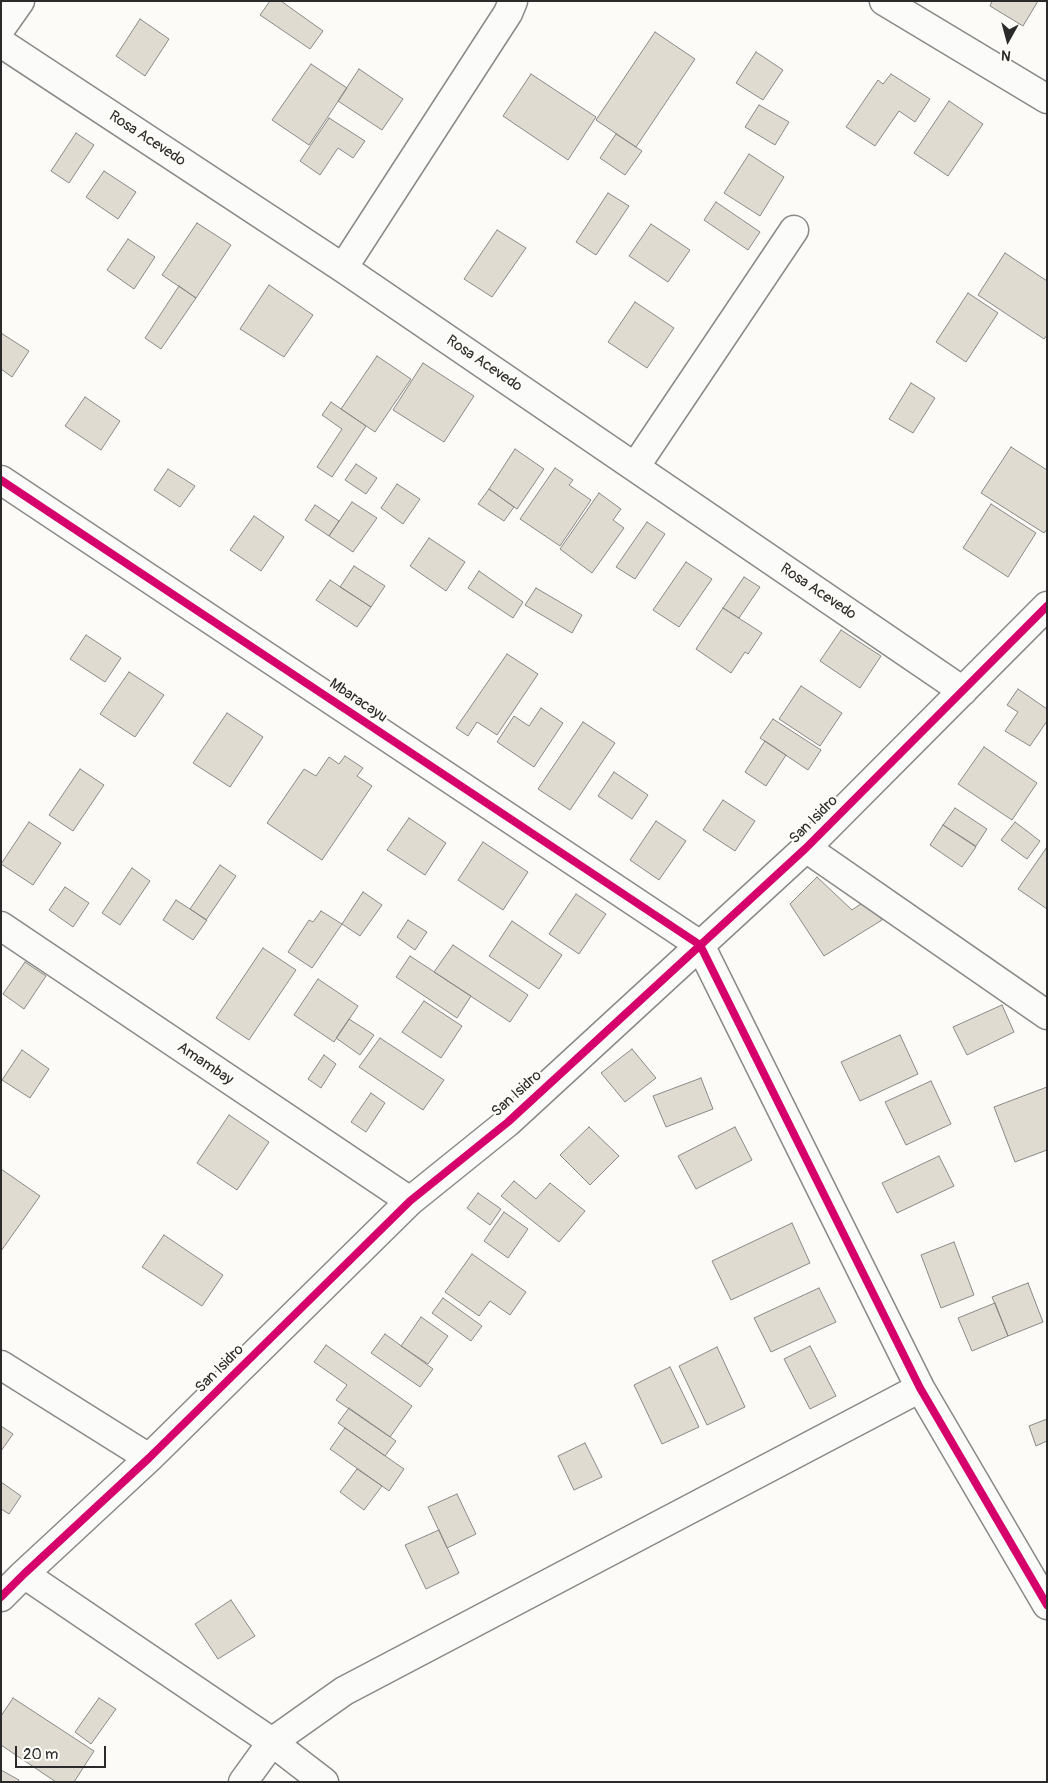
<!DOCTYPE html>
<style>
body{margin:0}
#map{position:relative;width:1048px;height:1783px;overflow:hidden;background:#fcfbf8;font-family:Pangolin,sans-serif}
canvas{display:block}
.frame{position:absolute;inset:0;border:2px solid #2b2b2b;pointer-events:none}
.north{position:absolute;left:983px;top:15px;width:50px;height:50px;-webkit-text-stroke:4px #fdfcf7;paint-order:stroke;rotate:187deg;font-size:14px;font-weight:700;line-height:20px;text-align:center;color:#2b2b2b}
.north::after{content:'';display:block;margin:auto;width:18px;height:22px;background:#2b2b2b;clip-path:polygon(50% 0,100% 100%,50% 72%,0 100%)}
.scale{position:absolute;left:15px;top:1746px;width:91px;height:22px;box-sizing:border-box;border:2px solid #2b2b2b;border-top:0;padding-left:6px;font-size:15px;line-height:18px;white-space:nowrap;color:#2b2b2b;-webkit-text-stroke:4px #fdfcf7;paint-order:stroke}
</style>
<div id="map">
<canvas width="1048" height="1783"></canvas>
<div class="frame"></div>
<div class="north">N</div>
<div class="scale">20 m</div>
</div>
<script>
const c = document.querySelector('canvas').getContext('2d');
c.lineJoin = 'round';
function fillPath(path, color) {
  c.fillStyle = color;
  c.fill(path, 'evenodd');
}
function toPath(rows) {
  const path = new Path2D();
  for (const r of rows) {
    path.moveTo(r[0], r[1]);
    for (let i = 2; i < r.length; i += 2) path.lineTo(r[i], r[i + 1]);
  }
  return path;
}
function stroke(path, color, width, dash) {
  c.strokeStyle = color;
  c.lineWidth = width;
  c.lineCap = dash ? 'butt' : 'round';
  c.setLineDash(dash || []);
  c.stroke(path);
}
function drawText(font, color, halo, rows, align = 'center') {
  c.font = font + ' Pangolin,sans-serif';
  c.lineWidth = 4.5;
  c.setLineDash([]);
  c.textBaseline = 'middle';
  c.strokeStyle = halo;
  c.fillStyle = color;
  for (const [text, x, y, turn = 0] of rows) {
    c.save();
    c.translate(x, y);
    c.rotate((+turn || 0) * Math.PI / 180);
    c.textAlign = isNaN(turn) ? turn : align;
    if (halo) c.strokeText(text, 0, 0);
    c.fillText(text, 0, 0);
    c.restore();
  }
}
const building = toPath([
 [270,1,281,1,323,31,310,49,260,15,270,1],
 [992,1,1038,1,1023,26,990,6,992,1],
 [140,19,169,39,145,76,116,56,140,19],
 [655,32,695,59,636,147,596,120,655,32],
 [756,52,783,70,763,100,736,83,756,52],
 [311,64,347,88,309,145,272,120,311,64],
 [359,69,403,99,382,130,338,101,359,69],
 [531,74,596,117,568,160,503,116,531,74],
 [891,74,930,99,915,122,899,111,875,146,846,127,878,80,883,84,891,74],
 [949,101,983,124,948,176,914,153,949,101],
 [759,105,789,122,775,145,745,127,759,105],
 [329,118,365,141,353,158,338,148,320,175,300,161,329,118],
 [76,133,94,145,69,183,51,171,76,133],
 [616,134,642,151,625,175,600,158,616,134],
 [749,154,784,177,760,216,724,193,749,154],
 [104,171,136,192,118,219,86,197,104,171],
 [608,193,629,206,596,255,576,242,608,193],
 [716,202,760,232,748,250,704,220,716,202],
 [197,223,231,245,196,298,162,275,197,223],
 [651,224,690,250,668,282,629,256,651,224],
 [497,230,526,248,492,297,464,279,497,230],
 [128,239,155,257,134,289,107,270,128,239],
 [1005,253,1047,281,1047,335,1044,339,978,295,1005,253],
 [269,285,313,315,284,357,240,329,269,285],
 [179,286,196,298,161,349,145,338,179,286],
 [968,293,998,313,966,362,936,342,968,293],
 [635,302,674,328,647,368,608,342,635,302],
 [1,333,29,351,12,377,1,369,1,333],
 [377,356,411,379,375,432,341,409,377,356],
 [423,363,474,396,444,442,393,410,423,363],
 [911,383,935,398,913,433,889,419,911,383],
 [85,397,120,421,101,450,65,426,85,397],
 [331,402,366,426,332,477,317,467,342,429,322,415,331,402],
 [1011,447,1047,470,1047,529,1044,533,981,493,1011,447],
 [515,449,544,469,517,509,489,489,515,449],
 [356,464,377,478,366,494,345,480,356,464],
 [555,468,573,480,569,485,591,500,560,546,520,519,555,468],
 [168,469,195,486,180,507,154,490,168,469],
 [397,484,420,499,403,524,381,508,397,484],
 [489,489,514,507,504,521,478,504,489,489],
 [599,493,621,509,613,520,624,528,592,573,560,549,599,493],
 [352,502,377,518,353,552,329,536,352,502],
 [991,504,1036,533,1008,577,963,548,991,504],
 [315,505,339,521,329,536,305,520,315,505],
 [254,516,284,537,261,571,230,550,254,516],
 [647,522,665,534,635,579,616,567,647,522],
 [429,538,465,562,446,591,410,566,429,538],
 [686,562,712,579,679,627,653,610,686,562],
 [354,566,385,586,371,607,340,587,354,566],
 [479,571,523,602,513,618,468,588,479,571],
 [744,577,760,587,739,618,723,608,744,577],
 [330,580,371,607,357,627,316,600,330,580],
 [536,588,582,615,572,633,525,605,536,588],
 [723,608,762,633,748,654,745,652,731,673,696,649,723,608],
 [841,630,881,656,860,688,820,661,841,630],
 [86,635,121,658,105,682,70,659,86,635],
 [507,654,538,674,497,735,477,722,468,736,456,728,507,654],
 [129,672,164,695,135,737,100,714,129,672],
 [801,686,842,713,820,746,779,719,801,686],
 [1018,689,1047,709,1047,721,1030,746,1005,731,1018,712,1007,705,1018,689],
 [541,708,563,723,534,767,497,742,514,716,529,726,541,708],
 [227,713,263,737,230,787,193,763,227,713],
 [773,719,821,750,808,770,760,738,773,719],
 [583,722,615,743,570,810,538,789,583,722],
 [765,741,786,755,766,786,745,772,765,741],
 [984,747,1037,783,1012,820,958,784,984,747],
 [345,756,363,768,357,776,372,786,322,860,267,823,304,769,316,776,329,757,339,764,345,756],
 [80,769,104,785,73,831,49,815,80,769],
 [614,772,648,795,632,819,598,796,614,772],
 [723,800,755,821,735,851,703,830,723,800],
 [955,808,987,829,976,846,943,825,955,808],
 [409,818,446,843,425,875,387,850,409,818],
 [656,821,686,841,659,880,630,860,656,821],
 [29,822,61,843,33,885,1,864,29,822],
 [1015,822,1040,841,1027,859,1001,840,1015,822],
 [943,825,976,847,962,867,930,845,943,825],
 [483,842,528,872,503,910,458,880,483,842],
 [1047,847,1047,909,1018,889,1047,847],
 [220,865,236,876,206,920,190,909,220,865],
 [132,868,150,881,120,925,102,913,132,868],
 [817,877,852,910,868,899,882,920,824,956,790,904,817,877],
 [65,887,89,903,73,927,49,910,65,887],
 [363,892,382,905,360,936,342,924,363,892],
 [576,894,606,914,579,954,549,934,576,894],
 [176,900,207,920,193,940,163,920,176,900],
 [321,911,342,924,312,968,288,952,309,920,313,922,321,911],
 [408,920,427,932,415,950,397,937,408,920],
 [512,921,562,955,539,989,489,956,512,921],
 [453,945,528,995,510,1022,434,972,453,945],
 [263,948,296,970,249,1040,216,1018,263,948],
 [410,956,471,996,457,1018,396,977,410,956],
 [25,962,46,976,24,1009,3,994,25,962],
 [318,979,358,1006,334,1042,294,1015,318,979],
 [424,1001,462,1026,441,1058,402,1032,424,1001],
 [1002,1005,1014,1032,967,1055,953,1027,1002,1005],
 [349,1019,374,1035,360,1055,336,1038,349,1019],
 [900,1035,918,1074,860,1101,841,1062,900,1035],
 [380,1038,444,1080,423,1110,359,1067,380,1038],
 [632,1049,656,1078,625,1102,601,1073,632,1049],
 [22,1050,49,1069,30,1098,2,1080,22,1050],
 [324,1055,336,1064,321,1088,308,1079,324,1055],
 [701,1078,713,1109,666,1127,653,1096,701,1078],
 [931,1081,951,1124,906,1145,885,1102,931,1081],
 [1047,1087,1047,1150,1015,1162,994,1107,1047,1087],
 [371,1093,385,1103,366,1132,351,1122,371,1093],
 [229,1115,269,1142,237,1190,197,1163,229,1115],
 [589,1127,619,1156,590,1185,560,1155,589,1127],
 [735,1127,752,1160,696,1189,678,1156,735,1127],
 [939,1156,954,1186,897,1213,882,1183,939,1156],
 [1,1169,40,1196,1,1251,1,1169],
 [514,1181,536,1199,550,1183,585,1211,559,1242,501,1196,514,1181],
 [478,1193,501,1209,490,1225,467,1208,478,1193],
 [504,1212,528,1229,508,1258,484,1241,504,1212],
 [792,1223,810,1263,731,1300,712,1261,792,1223],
 [164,1235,223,1275,202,1306,142,1267,164,1235],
 [954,1242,974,1295,941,1308,921,1255,954,1242],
 [472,1254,526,1292,510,1315,490,1301,479,1316,445,1292,472,1254],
 [1028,1283,1043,1322,1008,1336,992,1297,1028,1283],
 [819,1288,836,1322,771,1352,754,1318,819,1288],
 [443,1298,482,1326,471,1341,432,1313,443,1298],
 [995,1303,1008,1336,972,1351,958,1318,995,1303],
 [421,1317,448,1336,428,1364,401,1346,421,1317],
 [385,1334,433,1369,420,1387,371,1353,385,1334],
 [326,1345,412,1406,390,1437,336,1400,347,1385,314,1362,326,1345],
 [810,1346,836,1396,810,1409,784,1359,810,1346],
 [717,1347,745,1407,707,1425,679,1366,717,1347],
 [670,1367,699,1427,662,1444,634,1385,670,1367],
 [349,1408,396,1441,385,1456,338,1423,349,1408],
 [1047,1419,1047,1441,1036,1446,1029,1426,1047,1419],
 [1,1426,13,1434,1,1451,1,1426],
 [345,1428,404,1469,389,1491,330,1449,345,1428],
 [585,1443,602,1477,574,1490,558,1456,585,1443],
 [357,1469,382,1486,364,1510,340,1492,357,1469],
 [1,1482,21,1496,9,1514,1,1509,1,1482],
 [457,1494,476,1534,447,1548,428,1507,457,1494],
 [439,1530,459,1573,426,1589,405,1545,439,1530],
 [231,1600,255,1636,218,1659,195,1624,231,1600],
 [13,1698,94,1751,74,1782,56,1782,1,1745,1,1716,13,1698],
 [99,1698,116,1709,91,1744,75,1732,99,1698],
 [1,1770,19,1780,18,1782,1,1782,1,1770]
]);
fillPath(building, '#e0dbd0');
stroke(building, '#898987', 1);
const minor = toPath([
 [884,1,1047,99],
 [1,28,20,1],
 [1,43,343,268,963,691],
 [343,268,508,13,513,1],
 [635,467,794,230],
 [1,480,700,945,920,1388,1047,1605],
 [806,848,1047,1015],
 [1,926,410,1201],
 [1,1365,149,1458],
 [24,1574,272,1742,324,1782],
 [1,1597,24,1574,149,1458,410,1201,508,1122,806,848,1047,606],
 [243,1782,272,1742,344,1691,920,1388]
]);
stroke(minor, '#898987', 31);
stroke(minor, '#fbfbf9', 28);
stroke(toPath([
 [1,480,700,945,920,1388,1047,1605],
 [1,1597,24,1574,149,1458,410,1201,508,1122,806,848,1047,606]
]), '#d6006c', 8);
drawText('15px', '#2b2b2b', '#fdfcf7', [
 ["Rosa Acevedo",147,139,33],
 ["Rosa Acevedo",484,364,34],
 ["Rosa Acevedo",818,592,34],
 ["Mbaracayu",358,701,34],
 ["San Isidro",814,820,-45],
 ["Amambay",205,1064,34],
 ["San Isidro",517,1094,-42],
 ["San Isidro",220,1369,-45]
]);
</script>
